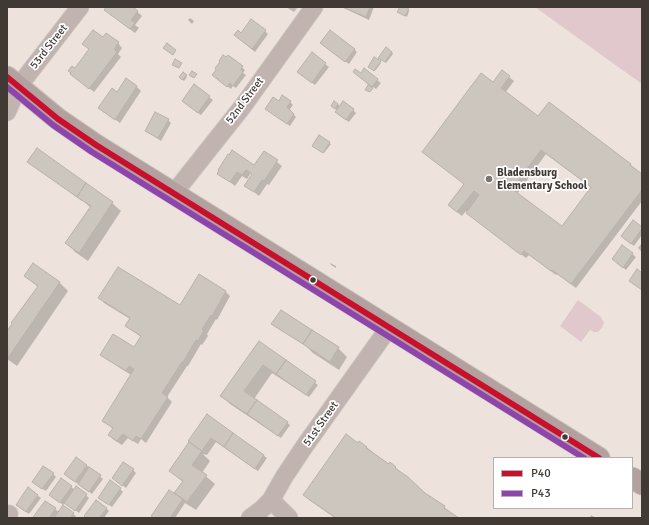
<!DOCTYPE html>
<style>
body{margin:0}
#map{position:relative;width:649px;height:525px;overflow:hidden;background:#ede3dc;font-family:Signika,sans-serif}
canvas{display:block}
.frame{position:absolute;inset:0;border:8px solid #413a34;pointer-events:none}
.legend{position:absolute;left:493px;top:457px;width:140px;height:52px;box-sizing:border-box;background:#fff;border:1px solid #b3b0ae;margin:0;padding:5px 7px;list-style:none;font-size:12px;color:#413a34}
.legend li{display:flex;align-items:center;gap:8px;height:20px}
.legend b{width:20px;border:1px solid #b3b0ae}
</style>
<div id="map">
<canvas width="649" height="525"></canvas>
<div class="frame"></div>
<ul class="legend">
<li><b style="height:5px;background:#c8102e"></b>P40</li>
<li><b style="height:5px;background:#8e44ad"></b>P43</li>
</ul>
</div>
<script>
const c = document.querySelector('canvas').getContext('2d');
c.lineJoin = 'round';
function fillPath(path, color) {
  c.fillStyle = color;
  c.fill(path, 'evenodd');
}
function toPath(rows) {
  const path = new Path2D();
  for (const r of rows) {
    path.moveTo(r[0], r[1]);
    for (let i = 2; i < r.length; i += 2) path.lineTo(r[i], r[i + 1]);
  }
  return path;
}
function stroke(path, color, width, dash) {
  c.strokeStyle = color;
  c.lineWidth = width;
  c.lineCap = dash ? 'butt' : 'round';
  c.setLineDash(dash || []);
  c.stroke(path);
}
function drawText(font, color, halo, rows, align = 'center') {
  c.font = font + ' Signika,sans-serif';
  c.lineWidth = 3.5;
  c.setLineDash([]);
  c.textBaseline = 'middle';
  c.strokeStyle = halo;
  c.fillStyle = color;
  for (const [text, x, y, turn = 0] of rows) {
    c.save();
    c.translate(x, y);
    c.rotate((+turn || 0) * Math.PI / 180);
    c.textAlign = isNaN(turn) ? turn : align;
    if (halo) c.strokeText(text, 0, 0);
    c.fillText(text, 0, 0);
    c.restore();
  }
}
fillPath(toPath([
 [535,7,642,7,642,84,564,28],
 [578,300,601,317,604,323,602,328,598,332,594,332,590,330,581,342,560,326]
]), '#e1c8cc');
fillPath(toPath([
 [107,7,132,7,142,16,135,25,139,28,135,33,110,14],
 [286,7,298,7,294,12],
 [343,7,374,7,369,20,346,9],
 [401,7,409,11,407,17,400,13],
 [190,18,194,21,192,24,188,20],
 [252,20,268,34,255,52,238,38],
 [103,38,118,43,122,48,118,54,121,57,94,92,71,74],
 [324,46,354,49,357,52,349,64],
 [392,52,393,54,386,63,381,59],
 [312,54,329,67,315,85,301,75],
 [223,56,226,59,228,56,245,70,243,73,246,75,236,88,233,86,231,89,216,78,218,70,216,68],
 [375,58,381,63,375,71,370,68],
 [364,70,381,83,376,89,357,75,361,74],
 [183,73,187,77,184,81,180,77],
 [509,77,514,81,505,93,539,118,550,103,631,165,642,175,642,201,576,288,557,274,556,275,529,255,526,258,472,217,466,211,462,216,454,210,449,205,465,184,423,152,493,84],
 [546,154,592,188,562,227,517,194],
 [194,86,213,100,201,115,186,104],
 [137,87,141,91,120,123,99,108,117,93],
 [279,102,290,102,293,105,289,110,296,117,290,126,266,109],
 [338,104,340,107,353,110,356,113,349,122,339,115,337,110,332,106],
 [168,120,171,123,161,141,146,131],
 [329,143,331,144,324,153,314,147],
 [264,152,282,166,269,185,267,184,259,196,245,185,252,175,251,173,247,179,242,176,235,186,218,173,255,166],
 [28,162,112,203,121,211,88,261,75,252,67,243,91,208,82,200,82,201],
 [642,228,642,235,634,246,625,239],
 [642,243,642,252,638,248],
 [622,246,636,257,626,270,613,259],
 [330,263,336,266,336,268,331,265],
 [200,275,226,292,230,296,217,320,216,319,207,334,208,336,202,345,201,344,188,366,187,366,167,397,172,402,146,443,141,439,138,444,128,438,122,445,114,440,109,435,114,429,103,421,131,375,106,359,101,355,134,348,141,337,126,326,130,319,104,303,100,298,180,307],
 [25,276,59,282,68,291,17,366,7,359,7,333,38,287],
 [273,324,338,348,347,357,339,370,313,353,307,347],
 [259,342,318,385,309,397,272,373,254,399,290,425,281,438,230,404,221,395],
 [207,416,267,458,258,471,216,442,207,455,203,454,210,461,202,473,215,484,196,510,185,503,175,518,154,518,174,495,183,482,170,471],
 [360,442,389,465,390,464,396,468,425,493,444,507,449,511,448,512,457,518,335,518,309,500,305,495],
 [86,465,103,479,92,494,68,477],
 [133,470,136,473,126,488,113,478],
 [53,474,56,477,46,491,36,485],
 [71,487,75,490,77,487,89,498,79,513,65,502,63,505,53,497],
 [28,489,41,498,29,514,20,508],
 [120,489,123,492,112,507,102,500],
 [106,508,109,511,104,518,87,518],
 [55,509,59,512,73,514,76,516,75,518,35,518],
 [591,515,596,518,590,518]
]), '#0003');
const building = toPath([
 [106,7,133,7,138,11,131,20,135,23,130,29,104,10,106,7],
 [342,7,370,7,366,17,342,7],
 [400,7,405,7,409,9,405,16,397,12,400,7],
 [251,19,266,30,252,49,234,35,238,30,241,33,251,19],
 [93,30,103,37,106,33,119,42,114,49,117,52,89,89,70,74,71,73,68,71,72,66,75,68,89,49,82,44,93,30],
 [330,30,355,49,345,62,320,43,330,30],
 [167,43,176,50,173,55,163,48,167,43],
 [386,47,392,52,385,62,378,58,386,47],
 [312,52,326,63,312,83,297,72,312,52],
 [223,55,226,57,228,55,243,66,241,69,243,72,233,86,230,83,227,87,212,75,216,70,215,68,220,62,219,61,223,55],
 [374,57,381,61,374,71,368,67,374,57],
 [175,59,182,63,179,68,172,65,175,59],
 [364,68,378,79,372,87,353,72,355,69,361,73,364,68],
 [502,70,510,76,501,88,538,116,549,102,631,164,630,165,642,174,642,190,571,284,552,270,551,271,524,251,521,255,466,213,479,195,474,191,457,212,448,205,464,184,422,152,481,73,493,82,502,70],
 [541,150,591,187,562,226,512,189,541,150],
 [192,71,197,74,194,78,189,75,192,71],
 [183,72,187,75,182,80,179,77,183,72],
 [126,78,137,86,115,120,98,108,112,88,117,92,126,78],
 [194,84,210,96,198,113,182,101,194,84],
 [368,85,373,88,370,92,365,90,368,85],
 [282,95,291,101,287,107,294,114,287,124,265,109,273,97,279,101,282,95],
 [334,101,338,104,335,109,331,106,334,101],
 [343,101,354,109,346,120,335,112,343,101],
 [155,112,169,119,158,138,145,131,155,112],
 [319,135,330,142,323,153,312,146,319,135],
 [37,148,86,183,77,197,27,162,37,148],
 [232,150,254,165,264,151,278,160,264,181,262,180,254,192,244,186,252,174,246,170,242,175,237,172,230,182,217,174,219,170,218,170,228,154,229,155,232,150],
 [86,183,113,202,79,253,65,243,91,206,77,197,86,183],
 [633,220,642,227,642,229,631,244,621,236,633,220],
 [622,245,633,253,623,268,612,259,622,245],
 [33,263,60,282,8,358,7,331,12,324,11,323,38,286,24,276,33,263],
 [118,267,180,305,199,274,226,291,212,316,211,315,202,329,204,330,198,341,196,340,183,362,182,362,162,393,168,397,141,439,136,436,133,441,123,434,117,441,108,435,113,428,102,421,134,369,129,366,126,371,100,355,113,334,134,347,141,336,125,326,130,318,98,298,118,267],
 [637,269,642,273,642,290,629,281,637,269],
 [281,310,312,330,303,344,271,324,281,310],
 [312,330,339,347,330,362,303,344,312,330],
 [259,341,286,360,276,374,263,365,244,391,257,400,247,414,220,396,259,341],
 [286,360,316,381,306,395,276,374,286,360],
 [257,400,288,422,278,436,247,414,257,400],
 [207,414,233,433,224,447,211,438,202,451,188,441,207,414],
 [233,433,264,455,255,469,224,447,233,433],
 [346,434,358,443,359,441,367,447,366,448,389,464,390,462,396,467,395,468,408,477,425,493,445,506,444,508,459,518,336,518,303,495,346,434],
 [189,442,202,451,192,465,207,475,187,502,174,493,183,481,169,471,189,442],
 [76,457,87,465,75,482,64,474,76,457],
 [123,462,134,469,122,486,112,478,123,462],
 [43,466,54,473,42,489,32,482,43,466],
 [89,467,101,475,89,492,78,484,89,467],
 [61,478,72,486,60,503,49,495,61,478],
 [110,480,121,488,109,505,98,498,110,480],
 [76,486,87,494,75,511,64,503,76,486],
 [28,487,38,495,26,512,16,505,28,487],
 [169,490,183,499,170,518,154,518,151,516,169,490],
 [96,500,107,508,99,518,86,518,84,516,96,500],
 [45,501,56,508,49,518,34,518,33,517,45,501],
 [63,505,74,513,70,518,54,518,63,505]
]);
fillPath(building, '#ccc6bf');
stroke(building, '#b8b2ab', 1);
const minor = toPath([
 [7,112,18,87,80,7],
 [174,193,243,106,314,7],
 [271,500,289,518],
 [7,517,9,514],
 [250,518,262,509,271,500,284,477,304,447,383,336,390,329]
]);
const major = toPath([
 [7,77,58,119,96,145,599,458],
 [632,478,642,484]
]);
stroke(minor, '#c9c2bc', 19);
stroke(major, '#c9c2bc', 23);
stroke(minor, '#c1b3b0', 17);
stroke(major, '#b2a19e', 21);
stroke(toPath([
 [7,77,58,119,96,145,599,458]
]), '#c8102e', 6);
stroke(toPath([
 [7,87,53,125,92,152,584,458]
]), '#8e44ad', 6);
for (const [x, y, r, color] of [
 [489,179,4,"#7d756f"],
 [313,280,3.5,"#413a34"],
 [565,437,3.5,"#413a34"]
]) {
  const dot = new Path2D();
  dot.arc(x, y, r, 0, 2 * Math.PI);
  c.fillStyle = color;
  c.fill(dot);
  stroke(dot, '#fff', 1.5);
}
drawText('11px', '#413a34', '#fff', [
 ["53rd Street",49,47,-52],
 ["52nd Street",245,101,-53],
 ["51st Street",321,424,-55]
]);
drawText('bold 11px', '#413a34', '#fff', [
 ["Bladensburg",497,173],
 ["Elementary School",497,186]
], 'left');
</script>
